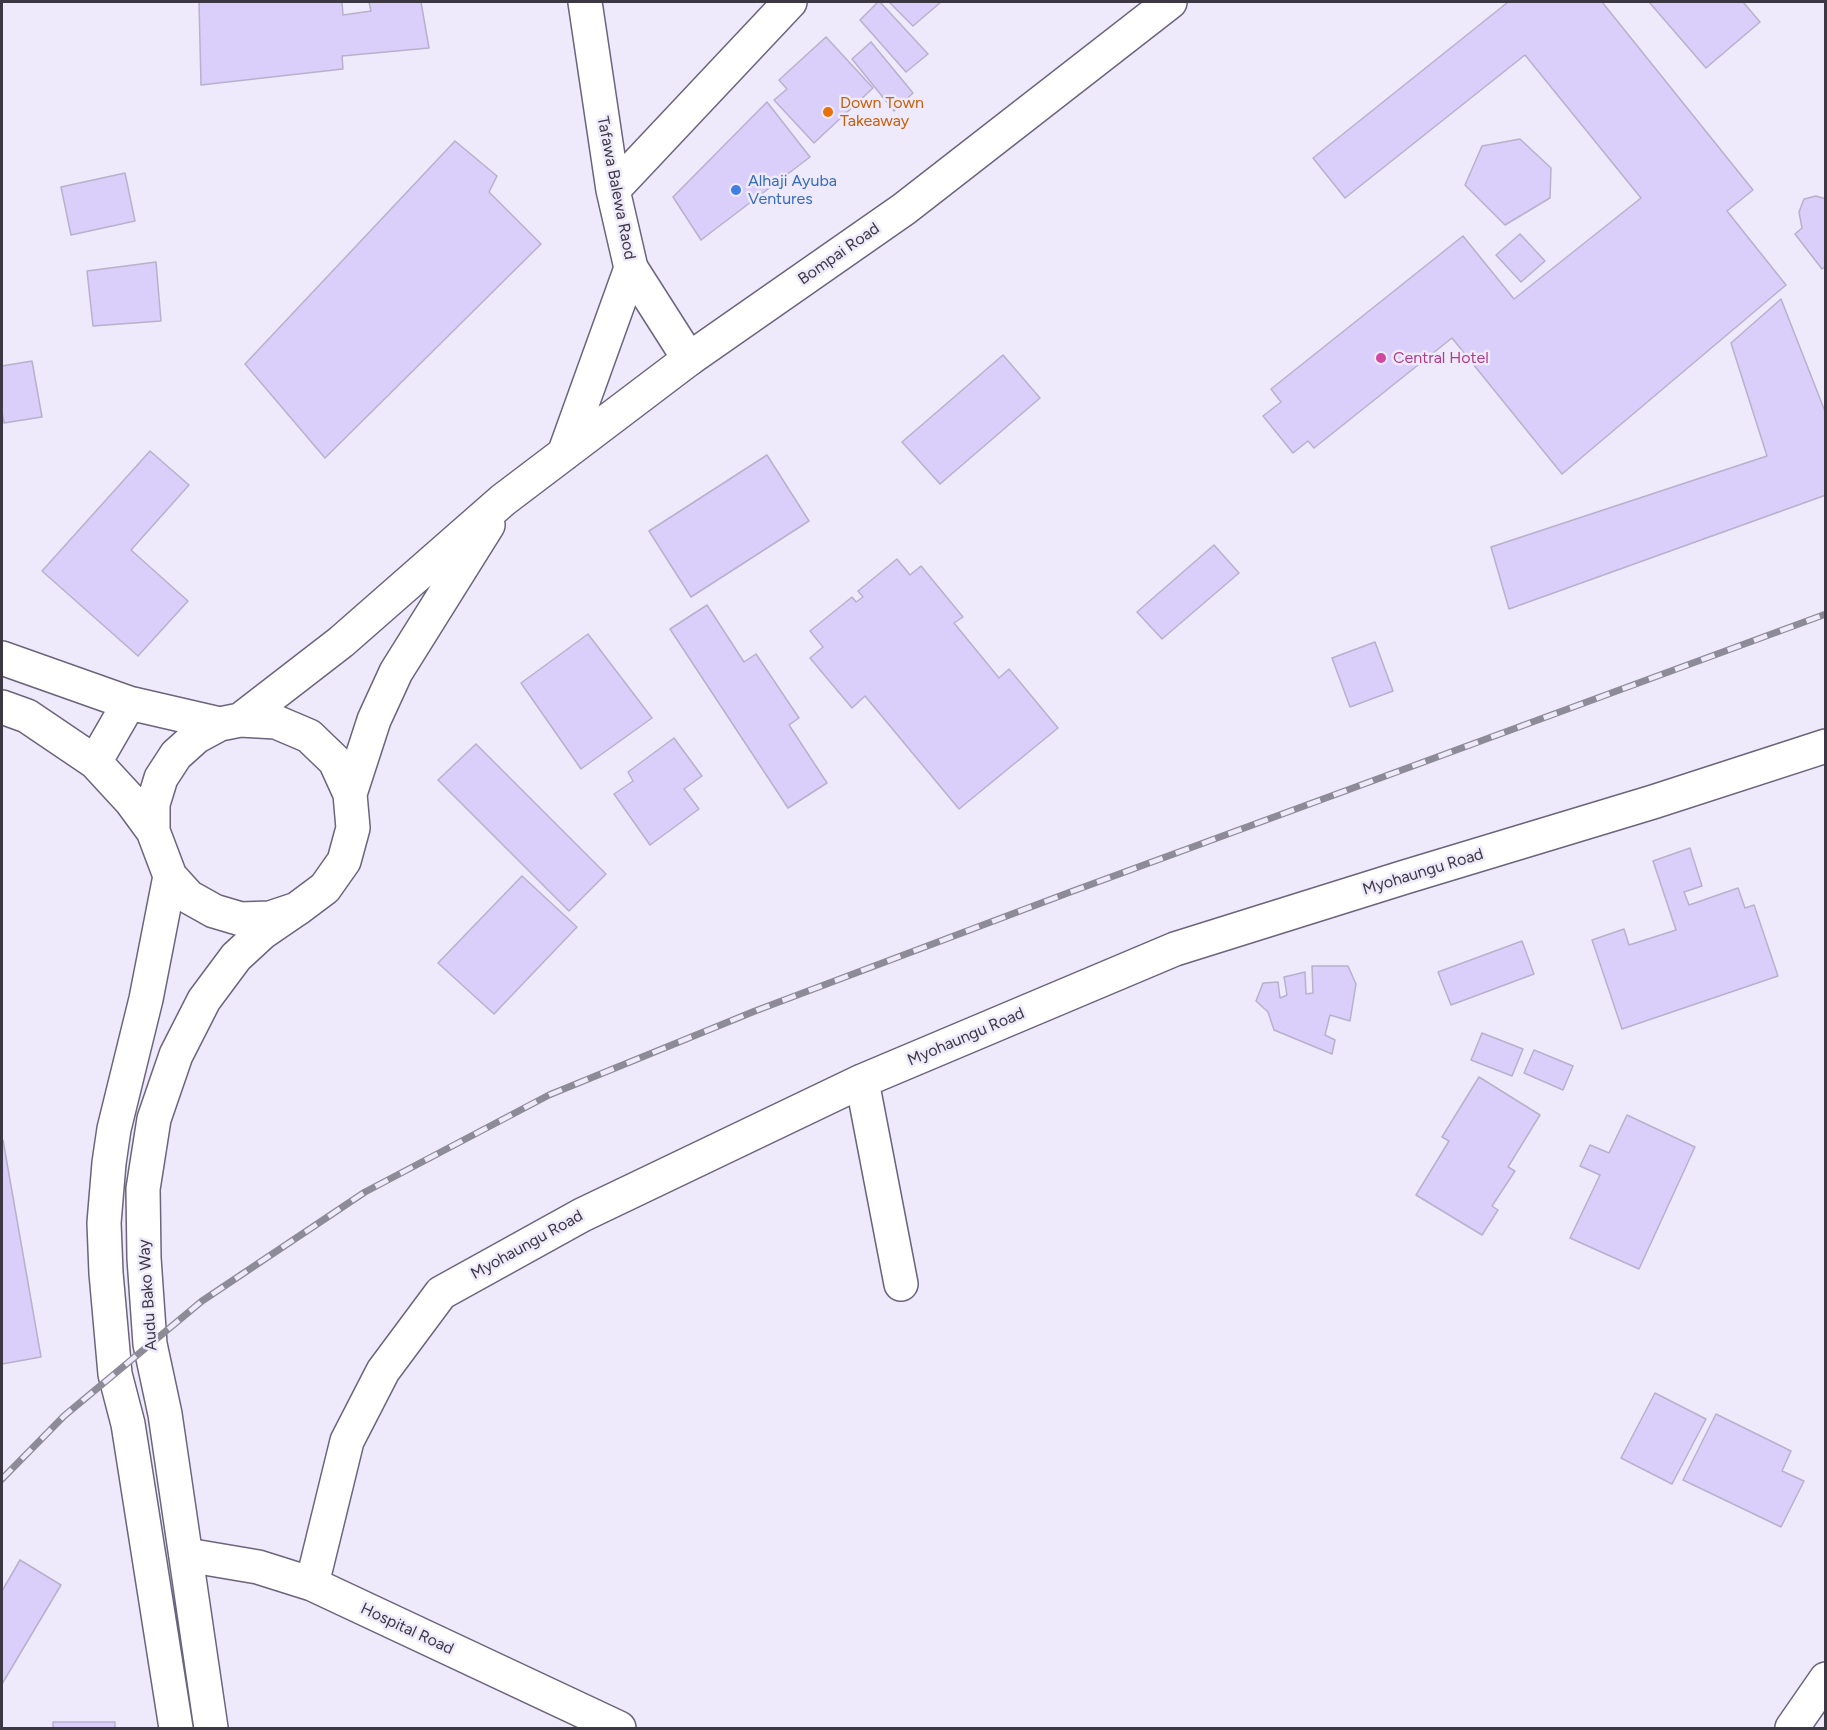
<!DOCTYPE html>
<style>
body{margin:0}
#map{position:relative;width:1827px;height:1730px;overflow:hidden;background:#eeeafb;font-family:Figtree,sans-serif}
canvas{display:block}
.frame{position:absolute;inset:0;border:3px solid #3b3843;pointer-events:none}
</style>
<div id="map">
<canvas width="1827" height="1730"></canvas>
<div class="frame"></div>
</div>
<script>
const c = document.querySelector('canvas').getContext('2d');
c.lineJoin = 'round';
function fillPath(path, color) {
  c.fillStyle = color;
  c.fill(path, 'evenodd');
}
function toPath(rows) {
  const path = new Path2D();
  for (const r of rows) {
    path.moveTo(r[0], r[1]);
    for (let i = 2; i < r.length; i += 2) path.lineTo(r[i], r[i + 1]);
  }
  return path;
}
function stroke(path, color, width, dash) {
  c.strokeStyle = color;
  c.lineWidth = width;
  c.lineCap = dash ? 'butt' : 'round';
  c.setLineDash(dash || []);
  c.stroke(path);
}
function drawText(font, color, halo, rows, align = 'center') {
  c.font = font + ' Figtree,sans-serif';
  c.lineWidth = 5;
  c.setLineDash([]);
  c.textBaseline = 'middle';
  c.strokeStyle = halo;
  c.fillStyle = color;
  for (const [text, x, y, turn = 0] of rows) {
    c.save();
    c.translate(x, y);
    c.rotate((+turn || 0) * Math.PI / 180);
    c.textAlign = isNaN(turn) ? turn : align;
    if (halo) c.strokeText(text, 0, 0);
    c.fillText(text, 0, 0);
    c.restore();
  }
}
const building = toPath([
 [199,2,342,2,343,15,371,11,369,2,421,2,429,48,342,56,343,69,201,85,199,2],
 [878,2,880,2,928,54,906,72,860,20,878,2],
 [889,2,941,2,913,26,889,2],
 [1508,2,1602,2,1753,190,1727,211,1786,285,1562,474,1452,338,1314,448,1308,441,1293,453,1263,416,1281,402,1271,389,1463,236,1514,299,1641,198,1525,55,1345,198,1313,158,1508,2],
 [1649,2,1743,2,1760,22,1706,68,1649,2],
 [826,37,873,88,814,143,774,100,787,89,779,80,826,37],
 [871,42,913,93,894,111,852,59,871,42],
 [767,102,810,157,701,240,673,197,767,102],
 [1520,139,1551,168,1550,198,1505,225,1465,185,1482,146,1520,139],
 [455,141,497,176,489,192,541,244,325,458,245,364,455,141],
 [125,173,135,221,71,235,61,187,125,173],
 [1816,196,1826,199,1826,266,1822,269,1795,234,1802,228,1799,212,1804,199,1816,196],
 [1520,234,1545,261,1521,282,1496,255,1520,234],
 [156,262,161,321,93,326,87,271,156,262],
 [1781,299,1826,414,1826,495,1509,609,1491,547,1767,456,1731,343,1781,299],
 [1003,355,1040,398,940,484,902,442,1003,355],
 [32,361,42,417,4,423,2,412,2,366,32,361],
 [150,451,189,485,131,550,188,601,138,656,42,571,150,451],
 [767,455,809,521,691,597,649,531,767,455],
 [1214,545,1239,573,1162,639,1137,612,1214,545],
 [897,559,910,575,921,566,963,617,954,623,999,678,1009,669,1058,728,959,809,865,696,852,708,810,658,823,647,810,631,852,597,856,602,863,597,858,591,897,559],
 [707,605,744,662,756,654,799,718,789,725,827,783,788,808,670,629,707,605],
 [588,634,652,718,581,769,521,683,588,634],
 [1375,642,1393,691,1350,707,1332,658,1375,642],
 [674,738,702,776,684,789,699,809,650,845,614,794,633,781,628,772,674,738],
 [476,744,606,874,569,911,438,780,476,744],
 [1690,848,1702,886,1684,892,1689,905,1738,888,1745,908,1754,905,1778,976,1622,1029,1592,940,1624,929,1629,945,1676,930,1653,861,1690,848],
 [522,876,577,927,494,1014,438,963,522,876],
 [1522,941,1534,974,1451,1005,1438,972,1522,941],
 [1312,966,1348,966,1356,984,1350,1021,1330,1015,1325,1035,1335,1040,1332,1054,1274,1030,1268,1012,1256,1001,1263,983,1278,982,1280,998,1287,995,1284,977,1305,972,1306,994,1313,993,1312,966],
 [1482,1033,1523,1049,1512,1076,1471,1060,1482,1033],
 [1534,1050,1573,1066,1563,1090,1524,1073,1534,1050],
 [1479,1077,1540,1115,1508,1167,1515,1171,1492,1206,1498,1210,1482,1235,1416,1195,1449,1141,1442,1137,1479,1077],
 [1627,1115,1695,1147,1639,1269,1570,1238,1600,1175,1580,1166,1590,1145,1609,1153,1627,1115],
 [2,1140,3,1140,41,1357,2,1364,2,1140],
 [1655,1393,1706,1419,1672,1484,1621,1458,1655,1393],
 [1716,1414,1791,1451,1782,1471,1804,1481,1781,1527,1683,1480,1716,1414],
 [20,1560,61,1585,2,1684,2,1591,20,1560],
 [53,1722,115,1722,115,1728,53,1728,53,1722]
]);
fillPath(building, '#dacefa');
stroke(building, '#b8b1cc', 1.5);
const minor = toPath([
 [585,2,613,190,631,268,689,359],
 [613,190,790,2],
 [862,1081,901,1284],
 [187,1555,258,1567,312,1584,619,1728],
 [312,1584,347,1441,383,1371,441,1293,582,1215,862,1081,1175,949,1405,877,1653,802,1826,746],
 [1792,1728,1826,1679]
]);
const major = toPath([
 [564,454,631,268],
 [2,658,129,703,220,724,240,720,276,722,309,736,335,761,350,794,353,828,344,861,325,888,297,909,270,918,241,919,214,911,189,897,170,876,153,831,153,804,161,778,176,755,196,737,220,724],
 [2,707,27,716,95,762,131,801,153,831],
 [240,720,341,642,503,500,689,359,904,209,1170,2],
 [95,762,129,703],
 [350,794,374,720,396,672,488,525],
 [170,876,146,999,114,1129,109,1163,104,1223,106,1273,115,1374,128,1424,176,1728],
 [211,1728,165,1414,150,1344,144,1258,143,1189,154,1119,176,1055,204,1000,236,957,262,933,297,909]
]);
stroke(minor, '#6b647d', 36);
stroke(major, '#6b647d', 36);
stroke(minor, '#fff', 33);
stroke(major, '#fff', 33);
const rail = toPath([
 [2,1479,64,1416,202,1301,365,1192,549,1095,755,1011,1073,891,1826,614]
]);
stroke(rail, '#8e8b98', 7);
stroke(rail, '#eeeafb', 4.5, [14]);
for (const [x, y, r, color] of [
 [828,112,6,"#e8710a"],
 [736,190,6,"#3f7fe0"],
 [1381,358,6,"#d1479c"]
]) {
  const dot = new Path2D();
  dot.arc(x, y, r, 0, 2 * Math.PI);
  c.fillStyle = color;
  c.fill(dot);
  stroke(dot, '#eeeafb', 2);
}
drawText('16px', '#c56008', '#eeeafb', [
 ["Down Town",840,103],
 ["Takeaway",840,121]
], 'left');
drawText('16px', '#366cbe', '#eeeafb', [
 ["Alhaji Ayuba",748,181],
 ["Ventures",748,199]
], 'left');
drawText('16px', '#3b3843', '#eeeafb', [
 ["Tafawa Balewa Raod",616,188,79],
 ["Bompai Road",839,254,-35],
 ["Myohaungu Road",1423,872,-17],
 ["Myohaungu Road",966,1037,-23],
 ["Myohaungu Road",527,1245,-29],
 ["Audu Bako Way",148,1295,-94],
 ["Hospital Road",407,1629,25]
]);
drawText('16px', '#b23c85', '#eeeafb', [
 ["Central Hotel",1393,358]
], 'left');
</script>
